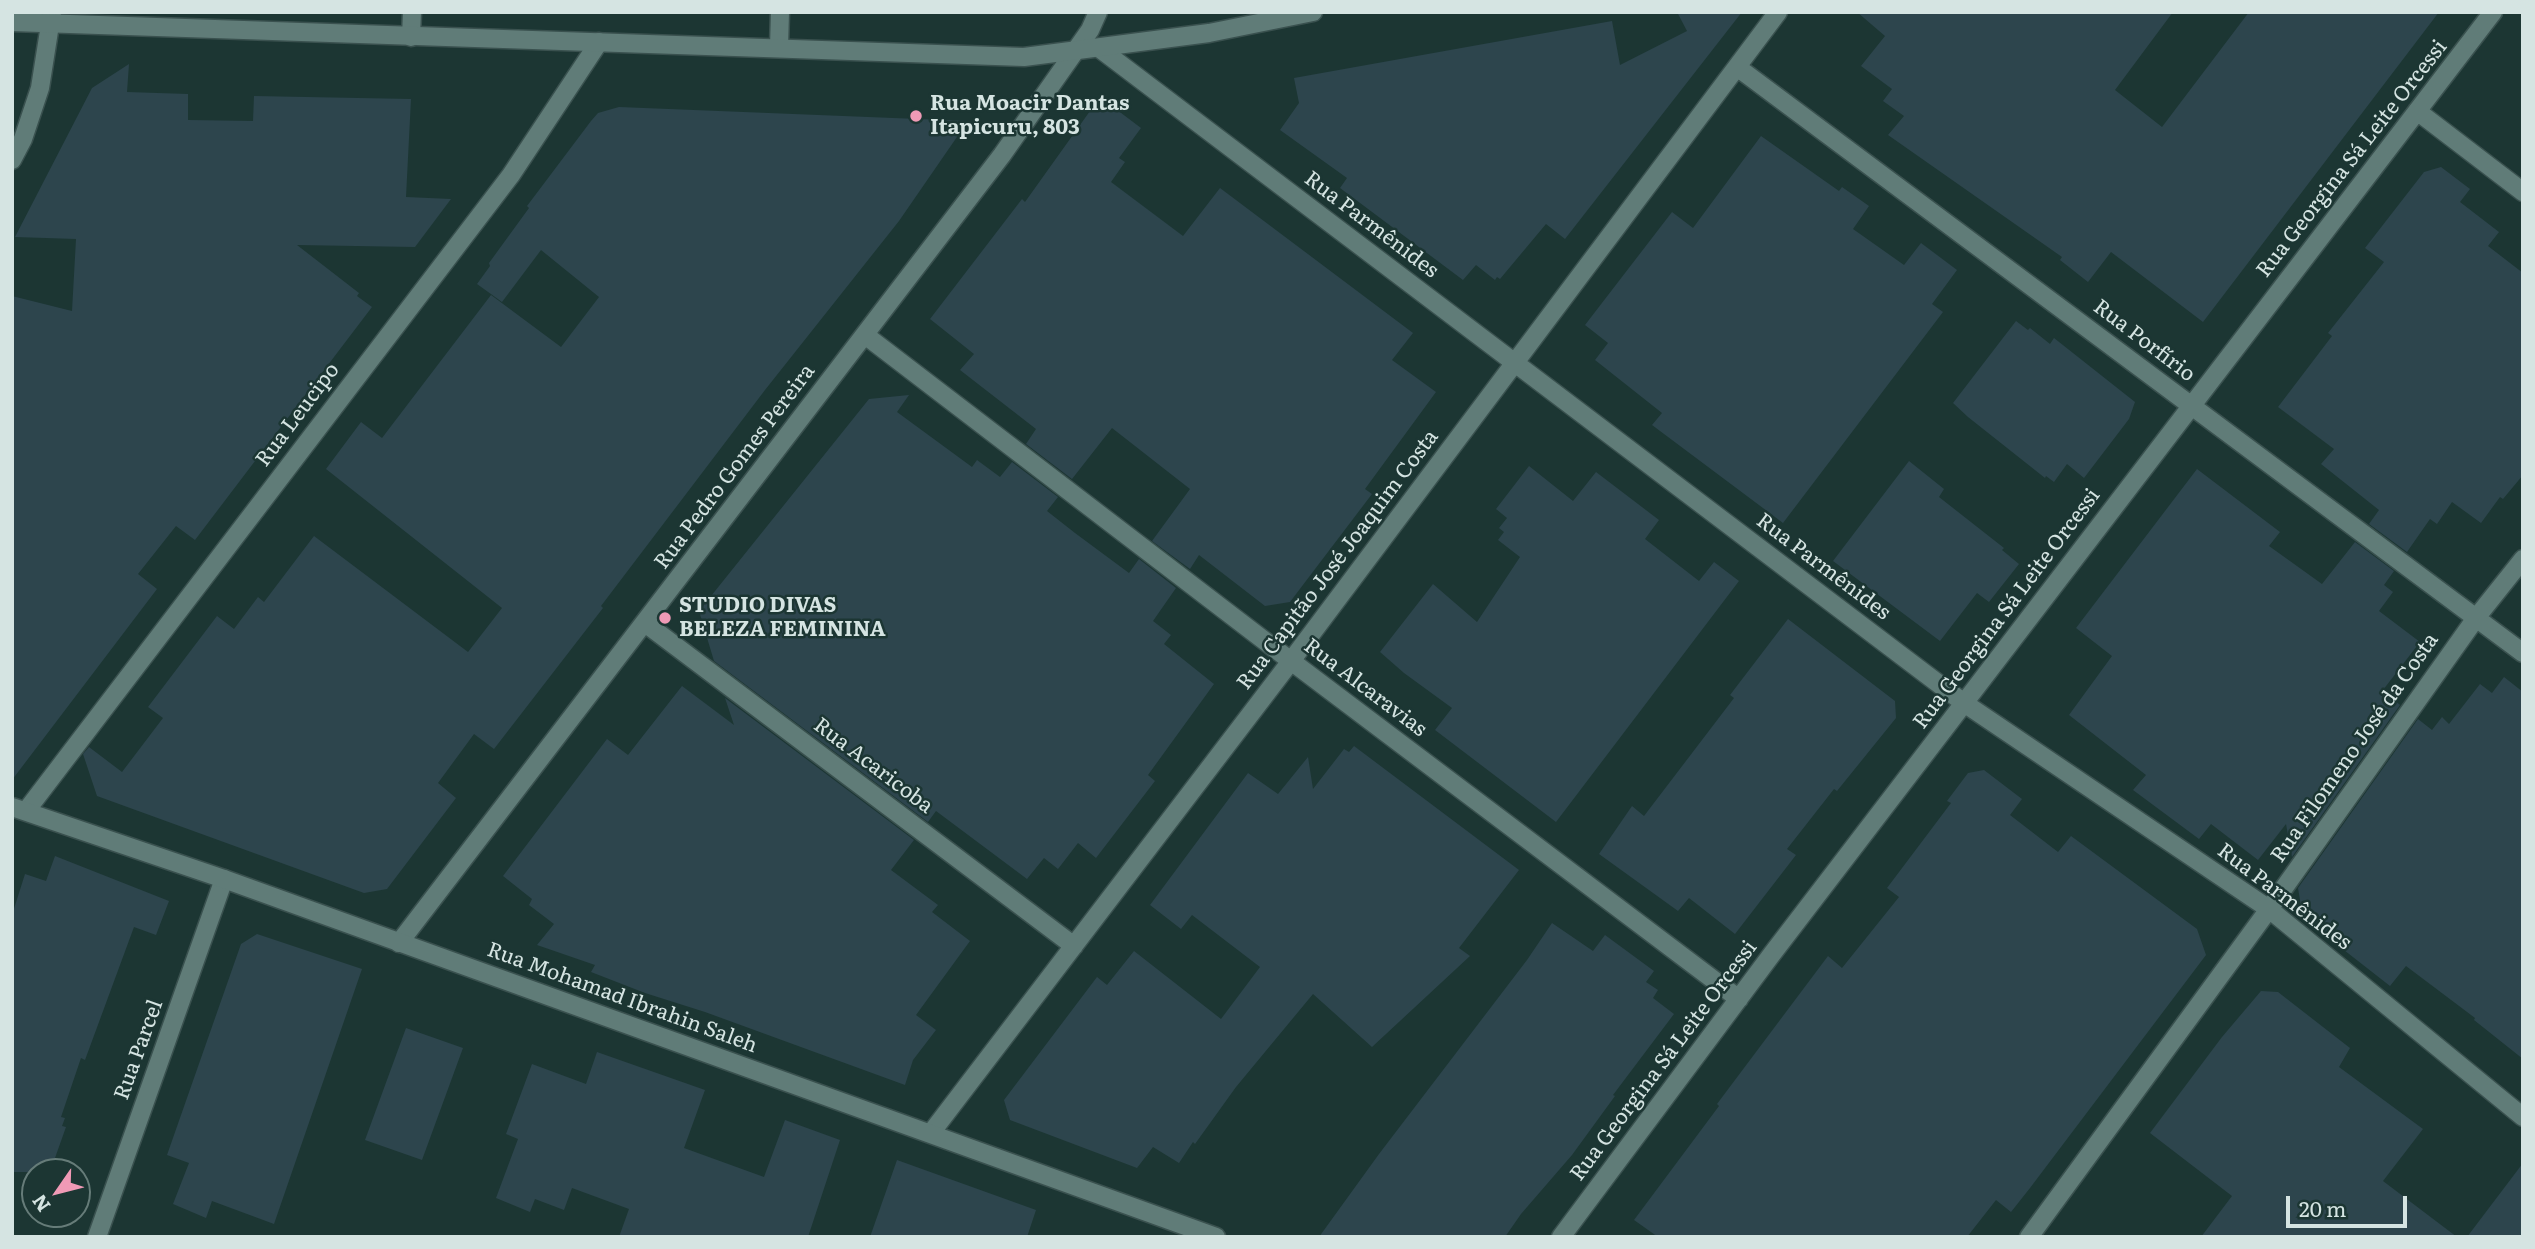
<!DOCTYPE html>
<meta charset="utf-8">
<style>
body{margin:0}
#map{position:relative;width:2535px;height:1249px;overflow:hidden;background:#1c3633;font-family:Literata,serif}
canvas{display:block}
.frame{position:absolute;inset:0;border:14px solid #d5e4e2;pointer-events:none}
.north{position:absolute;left:21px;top:1158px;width:70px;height:70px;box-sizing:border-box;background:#1c3633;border:2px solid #667c79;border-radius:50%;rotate:235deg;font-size:19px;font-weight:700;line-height:28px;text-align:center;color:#d5e4e2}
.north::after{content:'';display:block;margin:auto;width:24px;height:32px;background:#f09ab6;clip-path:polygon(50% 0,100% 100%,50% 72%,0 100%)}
.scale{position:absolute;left:2286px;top:1196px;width:121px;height:32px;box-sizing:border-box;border:4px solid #d5e4e2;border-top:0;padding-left:9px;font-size:21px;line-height:24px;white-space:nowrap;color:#d5e4e2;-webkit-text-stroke:5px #1c3633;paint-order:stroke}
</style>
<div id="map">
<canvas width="2535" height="1249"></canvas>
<div class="frame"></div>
<div class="north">N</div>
<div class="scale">20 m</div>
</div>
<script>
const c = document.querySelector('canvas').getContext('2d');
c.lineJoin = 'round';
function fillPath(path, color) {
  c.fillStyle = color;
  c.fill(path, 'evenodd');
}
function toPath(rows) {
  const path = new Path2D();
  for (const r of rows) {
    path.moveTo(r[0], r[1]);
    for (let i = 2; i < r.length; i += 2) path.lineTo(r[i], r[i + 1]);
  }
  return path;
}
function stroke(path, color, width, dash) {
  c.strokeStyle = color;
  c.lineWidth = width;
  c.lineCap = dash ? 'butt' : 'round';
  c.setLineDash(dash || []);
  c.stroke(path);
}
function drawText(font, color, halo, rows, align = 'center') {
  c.font = font + ' Literata,serif';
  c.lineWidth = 5;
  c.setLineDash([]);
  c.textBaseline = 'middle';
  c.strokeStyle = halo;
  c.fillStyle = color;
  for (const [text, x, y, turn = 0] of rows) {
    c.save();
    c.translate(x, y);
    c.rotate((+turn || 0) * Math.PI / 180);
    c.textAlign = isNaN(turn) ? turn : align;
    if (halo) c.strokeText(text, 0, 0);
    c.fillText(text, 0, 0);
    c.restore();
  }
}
fillPath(toPath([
 [1677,12,1742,12,1565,239,1546,224,1500,279,1497,277,1495,280,1476,265,1463,280,1340,188,1347,178,1280,130,1299,103,1294,78,1612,21,1620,65,1687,31],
 [1857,12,2173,12,2115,90,2162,127,2249,12,2439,12,2203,322,2111,252,2088,282,2060,260,2062,257,1888,135,1904,116,1883,101,1892,89,1861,66,1885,36],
 [129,64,127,92,188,94,188,120,253,121,254,96,411,99,406,197,451,199,415,247,297,245,359,293,357,296,372,307,195,540,176,526,138,574,157,589,12,780,12,296,72,311,76,239,15,237,92,88],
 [1100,97,1141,128,1119,158,1125,162,1111,182,1183,236,1220,188,1413,333,1392,360,1436,392,1365,489,1372,494,1290,602,1265,606,1199,555,1190,569,1152,541,1190,489,1112,428,1072,479,1026,444,1036,429,960,370,974,354,930,319,1022,199,1025,202],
 [619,107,968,121,899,221,765,390,601,606,603,608,494,749,474,734,438,783,456,798,387,889,364,893,97,796,83,754,89,747,122,772,163,718,148,707,217,616,234,629,258,597,264,602,314,536,468,652,502,608,326,469,361,422,382,438,491,295,561,347,599,297,541,250,502,302,477,284,490,266,489,263,529,208,527,206,591,121,598,113],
 [1761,136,1839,191,1842,187,1869,206,1853,229,1904,265,1921,243,1957,270,1932,304,1943,312,1783,523,1652,425,1662,413,1595,360,1608,343,1585,325,1672,212,1693,228],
 [2441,167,2470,189,2460,202,2499,232,2488,246,2523,273,2523,475,2503,499,2500,497,2481,523,2452,502,2437,524,2430,519,2407,552,2369,524,2379,510,2321,464,2334,449,2278,407,2332,336,2328,333,2384,262,2365,248,2424,172],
 [2016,321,2028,330,2030,328,2050,344,2054,338,2135,402,2129,419,2084,478,2067,464,2054,482,2046,476,2045,478,1968,417,1953,403],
 [909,395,897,412,972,467,977,460,1000,477,1012,462,1058,497,1047,511,1075,533,1129,573,1139,559,1176,588,1153,621,1171,635,1164,644,1214,684,1148,775,1155,781,1096,858,1078,843,1058,869,1044,858,1027,879,936,811,928,822,714,661,699,611,869,399],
 [1909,461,1944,489,1939,497,2004,548,2002,550,2019,564,1989,602,1977,593,1940,641,1833,561],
 [1529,466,1573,501,1596,472,1659,520,1645,539,1699,581,1714,562,1739,581,1556,822,1435,730,1452,708,1404,673,1380,652,1433,584,1477,622,1520,557,1498,540,1504,532,1499,528,1507,518,1496,509],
 [2197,469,2280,532,2269,546,2322,584,2355,542,2394,571,2384,585,2393,592,2379,611,2420,642,2383,690,2400,705,2292,857,2286,824,2258,860,2211,824,2199,839,2133,790,2146,775,2069,715,2112,656,2076,628],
 [1788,619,1895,701,1896,718,1837,791,1834,789,1787,849,1796,855,1735,934,1689,898,1678,911,1599,854,1632,806,1644,816,1734,698,1730,695],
 [2504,677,2523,692,2523,1059,2474,1020,2475,1018,2406,966,2390,986,2303,918,2298,888,2418,719,2432,730,2442,717,2449,724,2480,684,2492,693],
 [682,686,734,725,725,698,914,840,891,870,938,905,932,912,970,941,916,1015,936,1030,913,1060,905,1085,705,1012,645,993,591,972,595,965,537,945,554,924,529,905,532,899,503,876,607,739,628,755],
 [1354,746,1519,870,1459,948,1470,956,1372,1047,1313,994,1236,1087,1195,1144,1193,1142,1179,1163,1153,1147,1137,1168,1010,1120,1004,1100,1097,977,1107,985,1134,951,1221,1019,1260,967,1192,915,1181,929,1150,905,1248,773,1278,794,1308,757,1313,789,1344,749,1349,752],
 [1984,770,2022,799,2010,815,2058,852,2071,836,2197,929,2206,955,2030,1188,2011,1212,1996,1200,1967,1237,1658,1237,1634,1220,1719,1106,1717,1104,1828,956,1842,968,1899,897,1887,888,1951,803,1947,801,1968,773],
 [55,856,169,901,156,935,134,927,85,1060,81,1058,61,1117,65,1118,62,1126,66,1127,50,1172,12,1172,12,915,25,874,46,881],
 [1552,923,1593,951,1605,935,1654,971,1646,982,1658,990,1653,998,1674,1014,1613,1095,1615,1096,1572,1155,1521,1214,1505,1237,1319,1237,1379,1154,1527,960],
 [257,934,362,969,274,1224,212,1201,206,1218,173,1204,189,1163,167,1155,241,944],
 [2261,991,2278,992,2350,1048,2339,1067,2423,1129,2383,1181,2457,1237,2201,1237,2232,1196,2150,1133,2222,1037],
 [406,1028,463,1048,422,1160,365,1140],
 [597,1052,705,1090,684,1148,764,1177,785,1120,840,1140,808,1237,619,1237,629,1209,572,1188,564,1210,535,1199,530,1212,496,1198,518,1139,506,1134,532,1064,586,1084],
 [897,1160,1036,1210,1027,1237,870,1237],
 [2523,1163,2523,1237,2467,1237]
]), '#2d454d');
const minor = toPath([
 [411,37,412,12],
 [779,47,780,12],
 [1099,48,1964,703,2269,909,2523,1117],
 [1737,67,2523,653],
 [2417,111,2523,192],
 [12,160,23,139,40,88,52,12],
 [865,335,1291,661,1739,999],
 [645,623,1074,946],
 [26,811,511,175,599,42],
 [399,943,1002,155,1090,30,1098,12],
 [931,1133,1291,661,1778,12],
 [97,1237,224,879],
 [1561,1237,1772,954,2493,12],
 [2029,1237,2269,909,2476,618,2523,559]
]);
const tertiary = toPath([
 [12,22,1024,57,1209,33,1313,12],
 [12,807,224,879,1216,1237]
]);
stroke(minor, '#3a514f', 21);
stroke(tertiary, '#3a514f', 21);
stroke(minor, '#607c78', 18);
stroke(tertiary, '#607c78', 18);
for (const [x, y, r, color] of [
 [916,116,7,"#f09ab6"],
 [665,618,7,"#f09ab6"]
]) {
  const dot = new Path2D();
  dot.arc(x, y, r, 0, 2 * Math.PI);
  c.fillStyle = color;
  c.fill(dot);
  stroke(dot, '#1c3633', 2.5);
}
drawText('bold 21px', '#d5e4e2', '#1c3633', [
 ["Rua Moacir Dantas",930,104],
 ["Itapicuru, 803",930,128],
 ["STUDIO DIVAS",679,606],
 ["BELEZA FEMININA",679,630]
], 'left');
drawText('21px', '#d5e4e2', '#1c3633', [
 ["Rua Georgina Sá Leite Orcessi",2352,159,-52],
 ["Rua Parmênides",1371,225,37],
 ["Rua Porfírio",2144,341,37],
 ["Rua Leucipo",298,415,-53],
 ["Rua Pedro Gomes Pereira",735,467,-53],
 ["Rua Capitão José Joaquim Costa",1338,560,-53],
 ["Rua Parmênides",1823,567,37],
 ["Rua Georgina Sá Leite Orcessi",2007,609,-53],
 ["Rua Alcaravias",1365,688,37],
 ["Rua Filomeno José da Costa",2355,748,-55],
 ["Rua Acaricoba",873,766,37],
 ["Rua Parmênides",2284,897,37],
 ["Rua Mohamad Ibrahin Saleh",622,998,20],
 ["Rua Parcel",139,1050,-70],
 ["Rua Georgina Sá Leite Orcessi",1664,1061,-53]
]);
</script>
